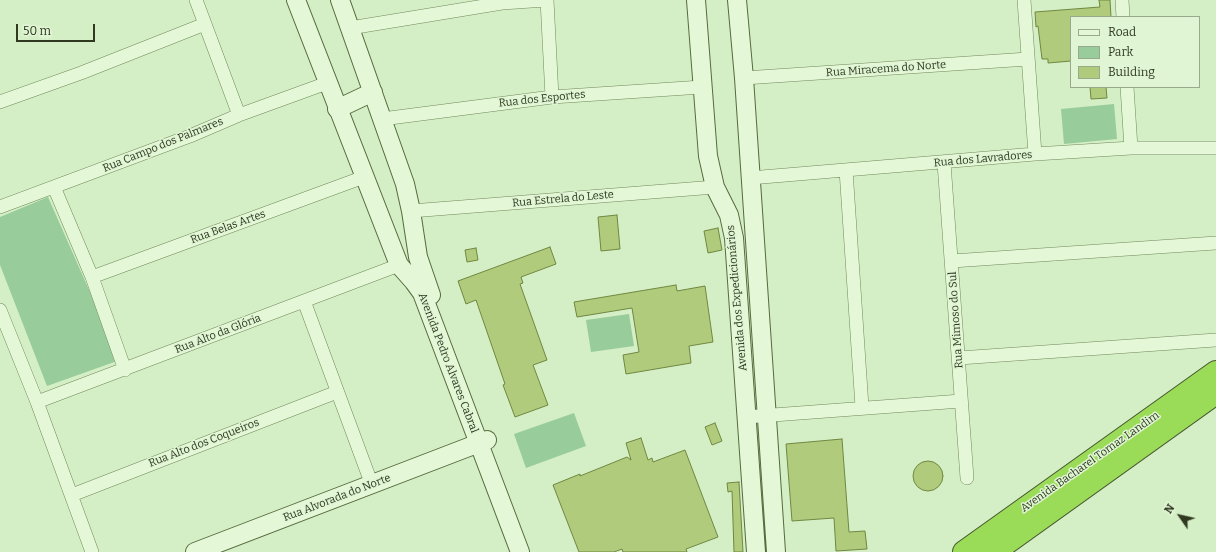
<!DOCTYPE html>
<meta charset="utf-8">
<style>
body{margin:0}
#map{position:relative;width:1216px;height:552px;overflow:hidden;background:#d4eec5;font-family:Bitter,serif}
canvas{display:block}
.legend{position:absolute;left:1070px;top:16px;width:130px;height:72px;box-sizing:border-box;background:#e0f5d4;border:1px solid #99aa8c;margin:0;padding:5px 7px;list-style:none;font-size:12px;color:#2e391f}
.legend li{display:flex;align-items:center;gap:8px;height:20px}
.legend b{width:20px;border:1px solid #99aa8c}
.north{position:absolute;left:1160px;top:496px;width:40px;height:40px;-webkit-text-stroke:3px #e0f5d4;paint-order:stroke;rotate:304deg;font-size:11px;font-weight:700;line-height:16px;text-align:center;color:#2e391f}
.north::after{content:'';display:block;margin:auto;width:14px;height:18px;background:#2e391f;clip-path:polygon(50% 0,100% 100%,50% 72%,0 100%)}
.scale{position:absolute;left:16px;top:24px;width:79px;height:18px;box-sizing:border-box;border:2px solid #2e391f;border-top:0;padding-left:5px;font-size:12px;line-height:14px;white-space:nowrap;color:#2e391f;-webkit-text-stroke:3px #e0f5d4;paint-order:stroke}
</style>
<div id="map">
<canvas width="1216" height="552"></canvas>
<ul class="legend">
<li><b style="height:5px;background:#e4f8d8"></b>Road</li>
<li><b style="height:11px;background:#99cc9b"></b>Park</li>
<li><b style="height:11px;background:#afcb7b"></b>Building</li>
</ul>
<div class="north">N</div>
<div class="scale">50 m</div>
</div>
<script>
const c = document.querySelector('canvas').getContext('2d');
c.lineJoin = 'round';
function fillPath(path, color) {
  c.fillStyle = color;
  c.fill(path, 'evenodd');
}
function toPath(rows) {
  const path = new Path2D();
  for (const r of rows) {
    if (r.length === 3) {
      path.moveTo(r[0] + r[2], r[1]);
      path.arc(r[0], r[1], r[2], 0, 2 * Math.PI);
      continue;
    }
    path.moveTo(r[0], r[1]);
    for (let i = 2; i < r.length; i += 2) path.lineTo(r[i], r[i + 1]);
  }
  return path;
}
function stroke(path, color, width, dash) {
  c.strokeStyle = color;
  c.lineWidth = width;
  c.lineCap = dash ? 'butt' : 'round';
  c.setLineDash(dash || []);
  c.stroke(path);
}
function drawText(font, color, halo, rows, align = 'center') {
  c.font = font + ' Bitter,serif';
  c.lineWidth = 3;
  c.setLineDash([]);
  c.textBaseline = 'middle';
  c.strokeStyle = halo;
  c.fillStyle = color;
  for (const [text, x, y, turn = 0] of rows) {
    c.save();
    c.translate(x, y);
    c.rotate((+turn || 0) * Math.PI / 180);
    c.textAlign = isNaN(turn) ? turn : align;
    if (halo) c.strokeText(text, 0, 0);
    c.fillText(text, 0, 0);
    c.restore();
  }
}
fillPath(toPath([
 [1114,104,1117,139,1064,144,1061,109],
 [48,197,120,360,47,386,0,265,0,217],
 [629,314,634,346,591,352,586,320],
 [574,413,586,446,526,468,514,434]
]), '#99cc9b');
const building = toPath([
 [1099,0,1110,0,1111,17,1071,17,1071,61,1048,63,1048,59,1042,59,1038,26,1036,27,1035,12,1100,7,1099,0],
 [1090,87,1106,87,1107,98,1091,99,1090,87],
 [617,215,620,249,601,251,598,217,617,215],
 [718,228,722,250,708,253,704,231,718,228],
 [550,247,556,264,521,277,523,283,520,284,547,360,533,365,548,405,515,417,503,385,505,384,476,300,466,304,458,281,550,247],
 [476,248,478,260,467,262,465,250,476,248],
 [676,285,677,291,705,286,713,342,689,346,691,363,626,374,623,355,639,352,632,308,577,317,574,302,676,285],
 [715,423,722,441,712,445,705,427,715,423],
 [641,438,648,460,652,458,653,462,685,450,718,537,686,549,687,552,623,552,622,549,614,552,579,552,553,485,580,474,580,476,627,457,631,460,626,443,641,438],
 [842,439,849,532,865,531,867,549,836,551,834,518,792,521,786,444,842,439],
 [928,476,15],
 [739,482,743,552,734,552,732,491,728,492,727,483,739,482]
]);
fillPath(building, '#afcb7b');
stroke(building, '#708741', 1);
const street = toPath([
 [196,0,239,115],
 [547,0,552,97],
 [1024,0,1035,154],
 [1122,0,1123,17],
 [350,28,502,3,546,0],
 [744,78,1028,59],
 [1127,87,1131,148],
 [0,102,81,73,205,24],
 [382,119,552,97,702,87],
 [944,163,967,478],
 [846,170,862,407],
 [750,178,1035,154,1131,148,1216,148],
 [54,187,92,277,125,370],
 [0,207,190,136,239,115,327,83],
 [411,211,715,187],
 [952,261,1216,243],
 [92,277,364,177],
 [304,301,372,485],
 [0,310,37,402,92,552],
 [959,358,1216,340],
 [37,402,399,265],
 [746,417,961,401],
 [72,495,337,392]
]);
const secondary = toPath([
 [296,0,399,265,414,282,422,293,520,552],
 [340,0,405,184,411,211,418,257,431,295],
 [696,0,708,156,715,187,729,215,734,238,756,552],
 [737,0,744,78,776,552],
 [337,109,373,92],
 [195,552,487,440]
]);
const highway = toPath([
 [964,552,1216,372],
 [994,552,1216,393]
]);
stroke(street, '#73885b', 14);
stroke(secondary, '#576a3e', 20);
stroke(highway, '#47562f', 24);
stroke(street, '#e4f8d8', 13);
stroke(secondary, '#e4f8d8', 18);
stroke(highway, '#9adb57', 22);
drawText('11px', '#2e391f', '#e0f5d4', [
 ["Rua Miracema do Norte",886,69,-4],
 ["Rua dos Esportes",542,99,-6],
 ["Rua Campo dos Palmares",163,145,-22],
 ["Rua dos Lavradores",983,159,-5],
 ["Rua Estrela do Leste",563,199,-5],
 ["Rua Belas Artes",228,227,-20],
 ["Avenida dos Expedicionários",737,298,-95],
 ["Rua Mimoso do Sul",956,320,-94],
 ["Rua Alto da Glória",218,334,-21],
 ["Avenida Pedro Alvares Cabral",448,363,69],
 ["Rua Alto dos Coqueiros",204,443,-21],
 ["Avenida Bacharel Tomaz Landim",1090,462,-35],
 ["Rua Alvorada do Norte",337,498,-21]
]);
</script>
